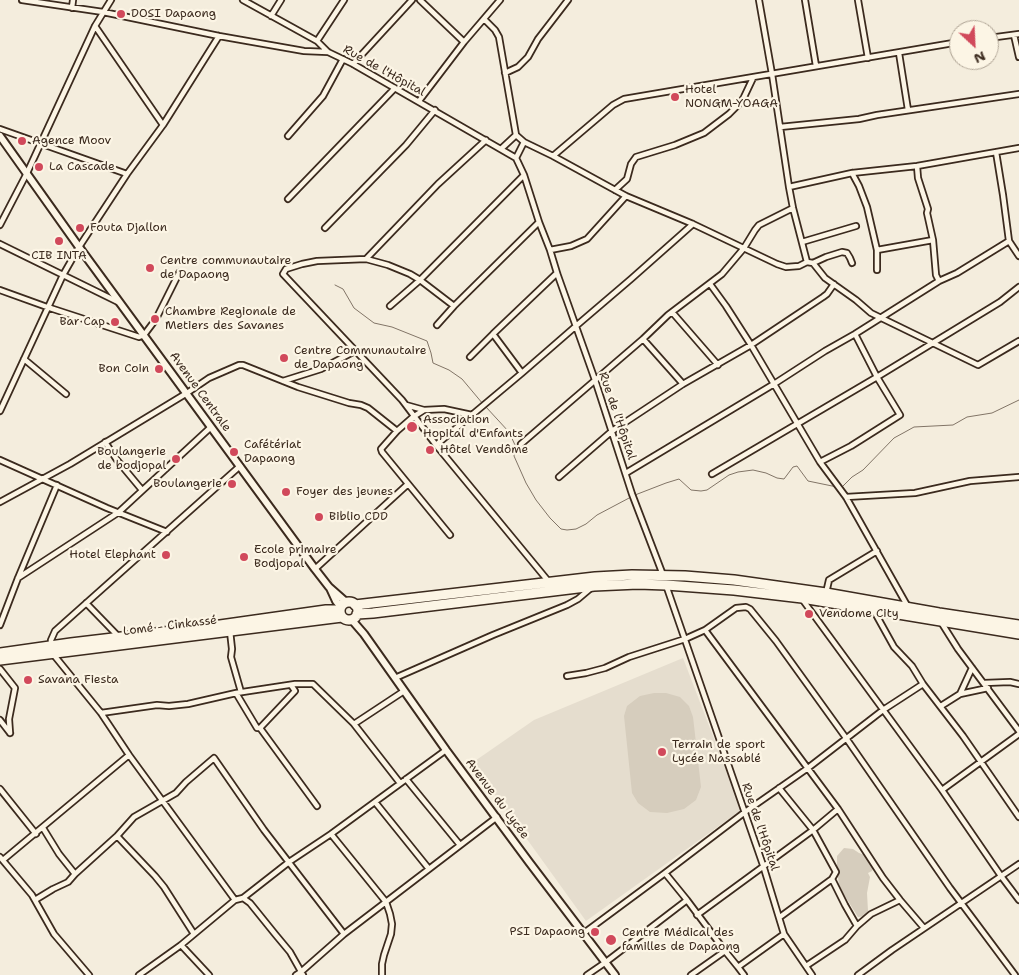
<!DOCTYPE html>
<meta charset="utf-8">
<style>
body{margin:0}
#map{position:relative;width:1019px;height:975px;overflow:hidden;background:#f4eddd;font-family:"Shantell Sans",sans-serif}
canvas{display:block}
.north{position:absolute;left:949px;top:20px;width:50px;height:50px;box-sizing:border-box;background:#fcf5e5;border:1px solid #afa495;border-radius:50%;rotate:155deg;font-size:14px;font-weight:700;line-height:20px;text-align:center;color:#3b2a1e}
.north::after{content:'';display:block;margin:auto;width:18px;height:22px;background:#d1495b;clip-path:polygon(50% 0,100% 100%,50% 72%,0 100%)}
</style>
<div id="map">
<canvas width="1019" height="975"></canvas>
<div class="north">N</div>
</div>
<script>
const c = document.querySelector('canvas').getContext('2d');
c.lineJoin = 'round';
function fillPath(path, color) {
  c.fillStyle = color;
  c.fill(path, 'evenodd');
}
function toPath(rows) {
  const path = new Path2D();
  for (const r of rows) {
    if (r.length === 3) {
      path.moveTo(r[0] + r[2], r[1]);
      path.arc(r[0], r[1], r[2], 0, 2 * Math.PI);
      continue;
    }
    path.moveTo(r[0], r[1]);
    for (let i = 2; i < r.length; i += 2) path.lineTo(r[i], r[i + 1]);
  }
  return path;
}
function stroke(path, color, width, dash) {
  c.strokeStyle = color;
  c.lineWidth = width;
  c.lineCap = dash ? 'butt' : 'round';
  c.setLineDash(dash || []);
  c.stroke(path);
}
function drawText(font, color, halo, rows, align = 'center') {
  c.font = font + ' "Shantell Sans",sans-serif';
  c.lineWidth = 4.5;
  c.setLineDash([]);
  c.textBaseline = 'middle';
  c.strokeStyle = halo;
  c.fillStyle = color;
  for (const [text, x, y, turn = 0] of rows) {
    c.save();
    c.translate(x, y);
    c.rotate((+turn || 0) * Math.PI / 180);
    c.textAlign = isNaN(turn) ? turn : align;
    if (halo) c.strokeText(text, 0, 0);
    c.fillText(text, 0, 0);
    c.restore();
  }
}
fillPath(toPath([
 [683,658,741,809,740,811,586,921,472,763,534,720]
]), '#e5ddce');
fillPath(toPath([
 [654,693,666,693,680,697,689,706,693,717,701,787,696,800,684,809,667,813,650,812,638,803,632,793,624,716,627,706,640,696],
 [844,848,853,849,859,853,868,856,874,867,872,871,868,873,870,877,867,893,868,911,865,916,858,917,843,893,839,884,837,869,837,856]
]), '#d6cdbd');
stroke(toPath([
 [335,285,343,289,354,308,374,323,392,327,427,341,431,353,433,363,449,370,462,379,483,404],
 [486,407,509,432,515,445,514,456,526,483,536,500,550,518,561,529,567,530,576,529,586,524,597,515,631,497],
 [841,488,852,477,863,470,894,438,905,432,914,427,953,425,967,417,992,413,1019,400],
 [635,495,666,483,679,479,691,490,701,491,707,490,729,475,738,472,753,470,766,473,777,478,784,479,793,467,797,466,808,481,837,487]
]), '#817466', 1);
const street = toPath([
 [22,0,103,12,219,36,304,51,328,52],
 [243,0,317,41,328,52,353,64,516,158,524,175,539,222,550,250,557,273,595,380,632,494,663,575],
 [420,0,464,42],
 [759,0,772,74,789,187,793,208,807,262],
 [805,0,816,66],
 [858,0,868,58],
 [72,8,73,0],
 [271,16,281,0],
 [484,19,495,30,499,37,516,135,524,142,553,156,626,196,693,224,777,264,786,267,799,266,807,262,813,263,825,278,856,300,871,313,978,365,1019,341],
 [95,26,163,125],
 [1014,35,1019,57],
 [989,38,1019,34],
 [317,41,344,0],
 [899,53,908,110],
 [353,64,412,0],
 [505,73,518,67,528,57,538,39,568,0],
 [419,101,464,42,500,0],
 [780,127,859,119,877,115,1019,94],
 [0,129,127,174],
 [288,136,323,96,343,59],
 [502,148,516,135],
 [996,152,1003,195,1009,241,1019,256],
 [553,156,613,105,624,99,959,42],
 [516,158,524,142],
 [917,166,918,178,928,209,927,213,933,240,936,275,939,281],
 [852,173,859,186,867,207,877,250],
 [789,187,852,173,917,166,1019,148],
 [615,190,627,179,631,164,636,157,675,145,704,133,729,114,741,102,744,97,753,78],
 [288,199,395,88],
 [0,225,27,173,95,26,111,0],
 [325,228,406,145,435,110],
 [802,242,856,226],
 [0,244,118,302],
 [550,250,571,246,587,239,626,196],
 [366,259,438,184,486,140],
 [813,263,826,257,842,252,847,253,850,258,852,263],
 [877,270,877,250,933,240],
 [710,284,726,306,751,345,820,462,846,497,908,607],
 [0,290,47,307,139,337,144,335,156,319,179,273],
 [390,306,420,280,524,175],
 [454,306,420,280,410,274,388,265,366,259,317,261,302,264,286,269,283,274,402,400,436,445,549,582],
 [672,312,718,365],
 [437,325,454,306,539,222],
 [493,334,522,373],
 [643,339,683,384],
 [470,357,493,334,557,273],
 [24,359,66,394],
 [283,381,321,369,355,351],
 [406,405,424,410],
 [0,411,63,275,79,247,127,174,163,125,219,36],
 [105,442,117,460,142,490],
 [521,444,643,339,668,315,722,274,744,248,755,230,759,225,793,208],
 [436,445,522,373,576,326,631,279,693,224],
 [0,460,107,508,167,532],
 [820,462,851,446,900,415,877,377,855,334],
 [626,473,774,384,825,351,855,334,939,281,957,273,1009,241],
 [712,474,877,377,1000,302,1019,287],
 [559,477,612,431,683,384,751,345,823,297,827,294,834,284],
 [846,497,915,493,970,481,1019,477],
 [0,502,70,464,187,393,209,378,239,365,243,365,298,387,349,403,361,405,368,408,397,431],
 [450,535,382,452,381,449,397,431,413,417,424,410,444,409,472,415],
 [315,569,408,484],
 [18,578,119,512,211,427],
 [666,585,763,865,784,934,812,975],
 [826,593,829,580,877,551],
 [802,599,942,790,1001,876,1019,900],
 [86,603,118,636],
 [874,611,894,647,912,666,923,684,963,736,1019,817],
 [941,622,958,649,1019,731],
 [0,625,18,578,57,485],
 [705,630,736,608,746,607,750,609,776,641,846,738,950,888,1015,975],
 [230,631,232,649,231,657,241,692],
 [51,645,51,640,55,631,240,466],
 [53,654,101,713,129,755,235,900],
 [0,669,15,688,9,719,10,733],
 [567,676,586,673,605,668,629,657,685,639,705,630,838,809,883,878,900,900,924,928],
 [395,678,493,635,567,605,578,599,591,588],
 [984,683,1010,682,1019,684],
 [236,693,257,728,260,728,317,806],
 [960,694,972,668],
 [941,706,960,694,988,688],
 [101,713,157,705,169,706,188,704,236,693,295,684,313,684,354,724,400,783],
 [0,720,10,733],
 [354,724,404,691],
 [260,728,295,691,291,685],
 [406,779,460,845],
 [779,788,813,830,836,872,832,879,845,905,857,926],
 [0,789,36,834],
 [942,790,1019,734],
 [375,802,429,869],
 [43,828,59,854,75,874],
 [331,834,386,902,390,914,392,924,391,934,384,955,382,964,382,975],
 [117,836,155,876,164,887,194,934],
 [0,857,32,895,54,934,89,975],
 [3,860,129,755],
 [665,873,687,900,725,951,738,967,744,975],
 [243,898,250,903,275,934,290,952,303,975],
 [35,900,53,889,68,882,75,874,117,836,134,817,176,793,186,782,214,758,264,830,344,934],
 [697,915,813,830,838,809],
 [780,917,832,879],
 [584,933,665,873,745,812,808,768,883,710,923,684],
 [181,945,209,975],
 [806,966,845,940,857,926,871,914,900,900],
 [738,967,784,934],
 [139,975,181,945,235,900,243,898,289,862,331,834,446,750],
 [296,975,302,971,344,934,497,817],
 [587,975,606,962,687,900],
 [691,975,725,951],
 [858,975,892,950,1019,864]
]);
const secondary = toPath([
 [0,136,79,247,315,569,329,587,346,602],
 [330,588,336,601,341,607],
 [351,619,364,634,446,750,529,862,615,975]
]);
const highway = toPath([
 [349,611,9],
 [355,605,595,577,632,575,685,576,734,580,826,593,939,613,1019,625],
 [357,614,373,613,594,586,638,584,666,585,734,590,802,598,1019,634],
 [0,653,71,643,206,627,326,610,340,610],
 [0,660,342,617]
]);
stroke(street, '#3b2a1e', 8);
stroke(secondary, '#3b2a1e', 10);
stroke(highway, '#3b2a1e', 12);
stroke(street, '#fcf5e5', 4.5);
stroke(secondary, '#fcf5e5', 6);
stroke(highway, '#fcf5e5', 9);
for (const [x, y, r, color] of [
 [121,14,5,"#d1495b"],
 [675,97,5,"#d1495b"],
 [22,141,5,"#d1495b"],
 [39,167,5,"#d1495b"],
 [80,228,5,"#d1495b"],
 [59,241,5,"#d1495b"],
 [150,268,5,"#d1495b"],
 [155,319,5,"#d1495b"],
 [115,322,5,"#d1495b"],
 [284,358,5,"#d1495b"],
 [159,369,5,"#d1495b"],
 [412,427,6,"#d1495b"],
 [430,450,5,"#d1495b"],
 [234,452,5,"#d1495b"],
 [176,459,5,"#d1495b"],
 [232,484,5,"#d1495b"],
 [286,492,5,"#d1495b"],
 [319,517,5,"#d1495b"],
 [166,555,5,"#d1495b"],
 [244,557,5,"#d1495b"],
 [809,614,5,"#d1495b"],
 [28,680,5,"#d1495b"],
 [662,752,5,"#d1495b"],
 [595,932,5,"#d1495b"],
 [611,940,6,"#d1495b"]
]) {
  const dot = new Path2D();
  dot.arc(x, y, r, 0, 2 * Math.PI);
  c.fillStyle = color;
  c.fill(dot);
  stroke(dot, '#fcf5e5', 2);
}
drawText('12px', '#3b2a1e', '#fcf5e5', [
 ["DOSI Dapaong",131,14],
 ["Hotel",685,90],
 ["NONGM-YOAGA",685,104],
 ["Agence Moov",32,141],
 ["La Cascade",49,167],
 ["Fouta Djallon",90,228],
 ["CIB INTA",59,256,"center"],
 ["Centre communautaire",160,261],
 ["de Dapaong",160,275],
 ["Chambre Regionale de",165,312],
 ["Metiers des Savanes",165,326],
 ["Bar Cap",105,322,"right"],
 ["Centre Communautaire",294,351],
 ["de Dapaong",294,365],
 ["Bon Coin",149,369,"right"],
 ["Association",423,420],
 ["Hopital d'Enfants",423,434],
 ["Cafétériat",244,445],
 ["Dapaong",244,459],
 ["Hôtel Vendôme",440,450],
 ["Boulangerie",166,452,"right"],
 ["de bodjopal",166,466,"right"],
 ["Boulangerie",222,484,"right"],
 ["Foyer des jeunes",296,492],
 ["Biblio CDD",329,517],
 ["Ecole primaire",254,550],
 ["Bodjopal",254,564],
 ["Hotel Elephant",156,555,"right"],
 ["Vendome City",819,614],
 ["Savana Fiesta",38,680],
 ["Terrain de sport",672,745],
 ["Lycée Nassablé",672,759],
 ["PSI Dapaong",585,932,"right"],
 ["Centre Médical des",622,933],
 ["familles de Dapaong",622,947]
], 'left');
drawText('12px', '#3b2a1e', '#fcf5e5', [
 ["Rue de l'Hôpital",384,71,29],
 ["Avenue Centrale",200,392,54],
 ["Rue de l'Hôpital",617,416,71],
 ["Lomé - Cinkassé",170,626,-7],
 ["Avenue du Lycée",497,799,53],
 ["Rue de l'Hôpital",760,827,71]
]);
</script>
